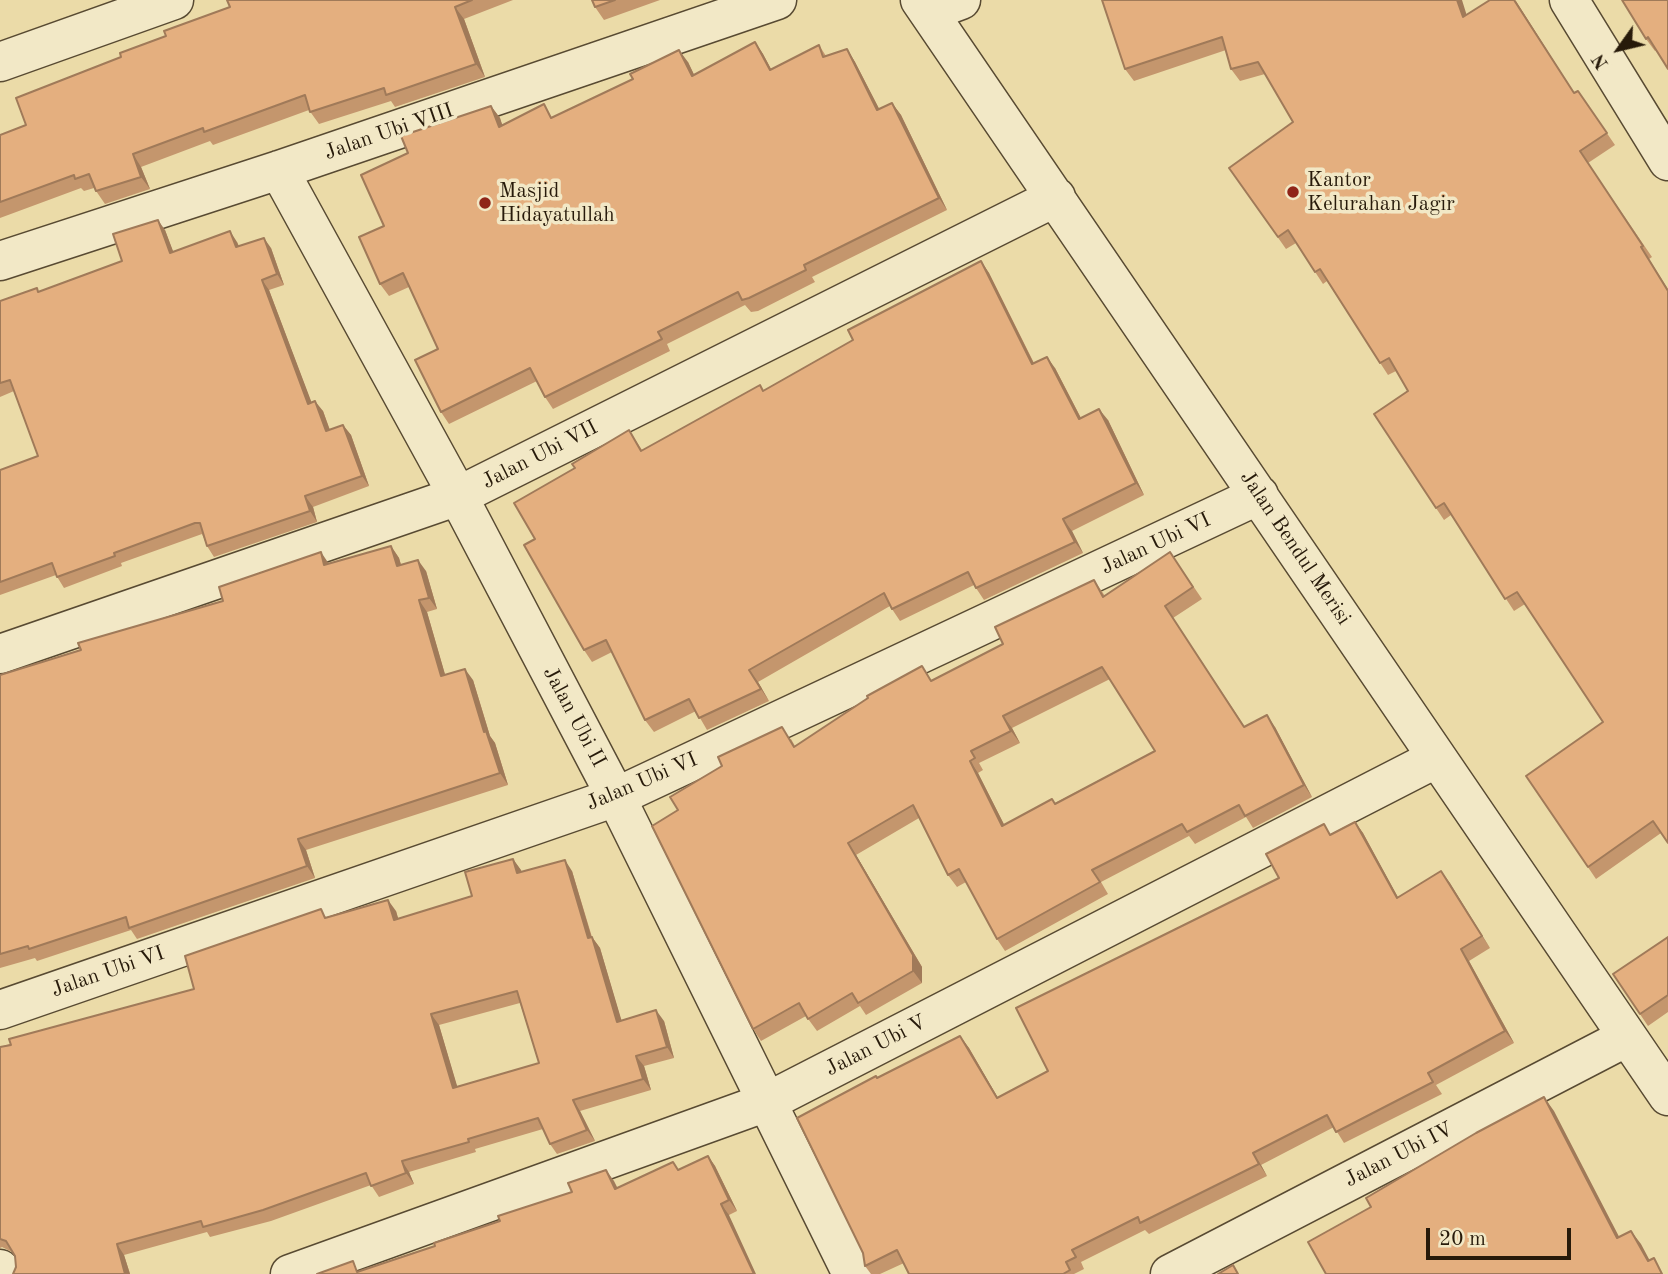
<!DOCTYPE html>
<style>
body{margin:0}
#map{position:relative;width:1668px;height:1274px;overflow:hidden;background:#ebdba8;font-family:"Old Standard TT",serif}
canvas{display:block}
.north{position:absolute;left:1584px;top:14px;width:70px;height:70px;-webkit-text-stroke:5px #f2e8c6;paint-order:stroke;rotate:236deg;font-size:19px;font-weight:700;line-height:28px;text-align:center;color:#271a0a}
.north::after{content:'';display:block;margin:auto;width:24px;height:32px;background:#271a0a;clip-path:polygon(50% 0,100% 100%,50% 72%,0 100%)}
.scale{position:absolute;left:1426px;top:1228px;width:145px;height:32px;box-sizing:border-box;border:4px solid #271a0a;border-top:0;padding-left:9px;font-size:21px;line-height:24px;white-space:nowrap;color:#271a0a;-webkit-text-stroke:5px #f2e8c6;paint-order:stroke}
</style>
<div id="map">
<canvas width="1668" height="1274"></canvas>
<div class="north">N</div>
<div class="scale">20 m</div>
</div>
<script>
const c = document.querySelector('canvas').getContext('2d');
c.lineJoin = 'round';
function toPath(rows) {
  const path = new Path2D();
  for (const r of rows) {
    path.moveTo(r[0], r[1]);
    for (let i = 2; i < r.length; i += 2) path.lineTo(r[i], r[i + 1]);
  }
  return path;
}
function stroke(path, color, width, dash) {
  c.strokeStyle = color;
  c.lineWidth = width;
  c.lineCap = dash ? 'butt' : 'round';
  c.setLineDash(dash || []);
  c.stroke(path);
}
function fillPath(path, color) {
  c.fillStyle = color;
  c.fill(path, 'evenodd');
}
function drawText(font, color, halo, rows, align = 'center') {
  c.font = font + ' "Old Standard TT",serif';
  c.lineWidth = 7;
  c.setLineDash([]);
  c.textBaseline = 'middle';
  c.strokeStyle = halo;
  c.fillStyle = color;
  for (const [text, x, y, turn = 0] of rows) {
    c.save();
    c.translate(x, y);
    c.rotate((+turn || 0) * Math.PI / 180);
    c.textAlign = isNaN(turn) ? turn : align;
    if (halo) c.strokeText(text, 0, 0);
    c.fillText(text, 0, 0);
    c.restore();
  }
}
const minor = toPath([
 [920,0,1668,1096],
 [1569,0,1668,161],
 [929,12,961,0],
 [0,62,174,0],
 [279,170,458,496,616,797,852,1274],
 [0,261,279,170,777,0],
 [0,654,458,496,1056,197],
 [0,1010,616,797,1259,495],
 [0,1269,2,1274],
 [290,1274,767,1102,1437,758],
 [1170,1274,1627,1037]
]);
stroke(minor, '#584a32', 41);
stroke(minor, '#f2e8c6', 38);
fillPath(toPath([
 [227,0,513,0,464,19,485,77,395,107,391,101,319,124,309,110,213,145,210,141,141,167,150,189,105,204,94,188,84,191,81,188,0,218,0,135,26,125,121,57,230,7],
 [592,0,660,0,604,20,595,7],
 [1102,0,1467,14,1516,1,1574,93,1578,91,1615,145,1588,163,1652,257,1649,259,1668,289,1668,843,1661,833,1596,879,1526,776,1603,722,1525,604,1514,611,1451,515,1444,520,1436,508,1408,391,1396,371,1388,375,1327,281,1323,284,1296,243,1286,249,1229,168,1293,122,1265,74,1240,81,1231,69,1226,50,1134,81,1125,69],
 [1668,0,1656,50,1655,51,1646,39],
 [755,42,763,54,771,69,819,45,826,56,847,49,855,62,879,109,892,103,901,115,947,210,812,277,815,282,758,311,751,312,745,305,667,344,670,351,553,409,545,397,537,381,449,424,441,412,438,349,409,287,389,296,380,284,384,226,408,153,491,106,500,118,502,125,554,117,688,62,694,75],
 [165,230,173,252,237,242,239,246,271,248,284,285,269,290,311,402,323,411,330,430,343,425,351,435,369,486,313,507,317,522,214,557,207,546,202,534,121,563,122,566,64,588,56,575,0,595,0,470,38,456,14,391,0,397,0,301,39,292,122,261],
 [981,261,989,273,1034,363,1055,368,1081,418,1108,420,1144,495,1072,531,1083,553,984,600,974,585,900,621,890,606,758,682,769,701,707,730,696,711,654,732,645,720,612,652,592,662,584,650,535,539,575,468,629,430,642,450,764,390,853,340],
 [391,546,399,558,401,565,426,571,437,609,427,612,445,675,473,680,490,736,495,743,508,785,306,850,315,878,137,939,131,930,37,961,35,958,0,968,0,675,81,650,329,564],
 [1170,552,1202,599,1173,618,1245,727,1275,727,1312,797,1253,828,1246,817,1195,844,1189,836,1101,882,1108,894,1005,951,997,939,966,882,957,887,948,875,919,818,856,855,922,967,922,983,866,1015,860,1006,817,1031,806,1016,761,1041,753,1029,678,810,791,739,795,746,932,681,1003,644,1094,580,1105,596],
 [1110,679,1155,751,1055,803,1004,825,978,773,983,770,979,763,1020,743,1012,728],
 [1355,822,1363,833,1398,898,1441,871,1490,948,1469,961,1514,1043,1436,1085,1442,1094,1344,1143,1334,1127,1261,1165,1267,1176,1149,1234,1145,1230,1081,1262,1084,1269,1074,1274,909,1274,904,1263,880,1274,871,1274,865,1266,877,1078,960,1036,969,1048,998,1098,1048,1071,1331,834],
 [513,859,522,872,572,871,592,937,600,948,621,1020,664,1021,674,1058,644,1066,651,1090,580,1111,595,1141,557,1154,550,1144,543,1129,475,1149,476,1152,409,1172,414,1184,379,1197,371,1185,271,1221,210,1237,207,1232,124,1255,130,1274,13,1274,16,1267,15,1256,12,1252,2,1247,0,1248,0,1047,194,989,328,917,396,911,398,919,472,896],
 [520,1003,539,1063,457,1087,439,1025],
 [1668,937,1668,1012,1648,1026,1613,974],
 [708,1156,715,1166,737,1211,729,1215,360,1271,435,1246,572,1192,606,1170,617,1188,679,1170]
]), '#c4966d');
fillPath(toPath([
 [1457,0,1462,0,1471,29,1463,17],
 [1514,0,1515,0,1582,105,1574,93],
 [455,7,464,19,485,77,476,64],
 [755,42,763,54,778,82,770,70],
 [847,49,855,62,886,122,877,110],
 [679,50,688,62,701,89,692,76],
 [892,103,901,115,947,210,939,198],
 [491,106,500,118,507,139,499,127],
 [133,154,141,167,150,189,141,177],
 [158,220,165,230,178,264,170,253],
 [230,231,237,242,243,258,236,247],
 [264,238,271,248,284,285,277,274],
 [981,261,989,273,1040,376,1032,364],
 [262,280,269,290,316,414,308,404],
 [1047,357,1055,368,1087,430,1079,419],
 [315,401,323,411,334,442,326,431],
 [1099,409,1108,420,1144,495,1136,483],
 [343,425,351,435,369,486,362,476],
 [305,496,313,507,317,522,310,511],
 [1063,519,1072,531,1083,553,1075,542],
 [391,546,399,558,405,578,397,566],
 [321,552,329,564,324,565],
 [418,560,426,571,437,609,429,598],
 [419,600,427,612,449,688,441,676],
 [465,669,473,680,490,736,495,743,508,785,500,773,484,732],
 [749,670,758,682,769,701,761,689],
 [1267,715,1275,727,1312,797,1304,785],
 [1003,716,1012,728,1020,743,1011,731],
 [970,761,978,773,1011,838,1002,826],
 [1355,822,1363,833,1405,910,1397,898],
 [298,839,306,850,315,878,307,866],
 [848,843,856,855,922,967,922,983,913,971],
 [513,859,521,870,525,884,517,873],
 [565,860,572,871,595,949,588,938],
 [1441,871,1450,883,1490,948,1482,936],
 [388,900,396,911,402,931,394,920],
 [592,937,600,948,625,1032,617,1022],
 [1461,949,1469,961,1514,1043,1505,1031],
 [656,1010,664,1021,674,1058,667,1047],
 [431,1014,439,1025,461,1099,453,1088],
 [960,1036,969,1048,1005,1110,997,1098],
 [636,1056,644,1066,651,1090,643,1079],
 [1544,1097,1554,1111,1627,1252,1617,1238],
 [573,1100,580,1111,595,1141,587,1130],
 [1253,1153,1261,1165,1267,1176,1259,1164],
 [708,1156,715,1166,737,1211,729,1200],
 [402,1161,409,1172,414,1184,406,1173],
 [606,1170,614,1181,623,1199,615,1189],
 [721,1204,729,1215,756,1274,754,1274],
 [1631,1231,1641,1244,1657,1274,1648,1261],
 [117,1244,124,1255,130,1274,125,1274]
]), '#a07a59');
const building = toPath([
 [227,0,472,0,455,7,476,64,386,95,384,88,310,112,305,95,204,132,203,128,133,154,141,177,96,191,89,174,75,179,74,175,0,202,0,135,26,125,16,98,121,57,120,53,166,36,164,31,230,7,227,0],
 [592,0,615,0,595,7,592,0],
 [1102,0,1457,0,1463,17,1490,0,1514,0,1574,93,1578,91,1607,133,1580,151,1643,246,1641,247,1668,291,1668,843,1653,821,1588,867,1526,776,1603,722,1517,592,1505,599,1444,503,1436,508,1374,414,1408,391,1389,358,1380,363,1320,269,1315,272,1288,230,1278,237,1229,168,1293,122,1258,62,1231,69,1222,37,1125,69,1102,0],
 [1622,0,1668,0,1668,69,1648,37,1646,39,1622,0],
 [755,42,770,70,819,45,823,57,847,49,877,110,892,103,939,198,804,265,806,270,749,298,742,300,738,292,658,332,662,339,545,397,530,368,441,412,415,360,438,349,403,273,380,284,359,237,384,226,361,175,408,153,401,136,491,106,499,127,544,104,551,118,633,79,630,74,679,50,692,76,755,42],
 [158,220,170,253,230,231,236,247,264,238,277,274,262,280,308,404,315,401,326,431,343,425,362,476,305,496,310,511,207,546,200,523,195,523,114,553,115,556,57,577,52,563,0,582,0,470,38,456,10,380,0,383,0,301,37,288,38,292,122,261,113,234,158,220],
 [981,261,1032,364,1047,357,1079,419,1099,409,1136,483,1063,519,1075,542,976,588,968,572,892,609,884,593,749,670,761,689,699,718,689,699,645,720,606,640,584,650,524,545,535,539,514,503,575,468,572,464,629,430,641,451,760,385,763,391,853,340,848,330,981,261],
 [391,546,397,566,418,560,429,598,419,600,441,676,465,669,484,732,486,731,500,773,298,839,307,866,129,928,126,917,29,949,28,946,0,954,0,675,81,650,78,643,223,601,219,587,321,552,324,565,391,546],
 [1170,552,1193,587,1165,606,1244,727,1267,715,1304,785,1245,816,1239,805,1187,832,1182,824,1092,870,1100,882,997,939,959,869,948,875,913,805,848,843,913,955,913,971,858,1003,852,993,808,1019,799,1003,753,1029,652,826,678,810,670,797,722,766,718,757,782,727,794,747,868,698,867,696,922,666,931,681,1003,644,995,627,1094,580,1103,597,1170,552],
 [1102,667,1155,751,1055,804,1052,799,1002,826,970,761,975,758,971,751,1011,731,1003,716,1102,667],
 [1355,822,1397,898,1441,871,1482,936,1461,949,1505,1031,1428,1073,1433,1082,1336,1132,1327,1115,1253,1153,1259,1164,1140,1223,1138,1217,1072,1250,1076,1257,1066,1262,1070,1270,1063,1274,909,1274,897,1250,865,1266,863,1253,797,1118,876,1076,877,1078,960,1036,997,1098,1048,1071,1016,1008,1279,878,1266,854,1324,824,1330,835,1355,822],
 [513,859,517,873,565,860,588,938,592,937,617,1022,656,1010,667,1047,636,1056,643,1079,573,1100,587,1130,550,1144,538,1118,468,1139,469,1142,402,1161,406,1173,371,1186,366,1173,263,1210,203,1227,201,1221,117,1244,125,1274,13,1274,16,1267,15,1256,6,1241,0,1239,0,1047,11,1045,9,1039,194,989,185,956,321,909,325,918,388,900,394,920,472,896,465,872,513,859],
 [517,991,539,1063,453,1088,431,1014,517,991],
 [1668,937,1668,995,1640,1014,1613,974,1668,937],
 [1544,1097,1617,1238,1631,1231,1648,1261,1654,1258,1662,1274,1326,1274,1308,1242,1371,1207,1366,1198,1476,1133,1544,1097],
 [708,1156,729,1200,721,1204,754,1274,317,1274,353,1261,357,1272,435,1246,434,1243,500,1221,498,1216,572,1192,568,1183,606,1170,615,1189,673,1162,678,1170,708,1156],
 [1233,1265,1238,1274,1218,1274,1233,1265]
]);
fillPath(building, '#e4af7f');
stroke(building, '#a07a59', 2);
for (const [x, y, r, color] of [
 [1293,192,7,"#8f2418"],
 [485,203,7,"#8f2418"]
]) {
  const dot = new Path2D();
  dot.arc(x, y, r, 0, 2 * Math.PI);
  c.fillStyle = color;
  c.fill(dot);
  stroke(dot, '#f2e8c6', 2.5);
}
drawText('21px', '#271a0a', '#f2e8c6', [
 ["Jalan Ubi VIII",389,132,-19],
 ["Jalan Ubi VII",540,455,-27],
 ["Jalan Ubi VI",1156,544,-25],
 ["Jalan Bendul Merisi",1295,548,56],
 ["Jalan Ubi II",574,717,62],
 ["Jalan Ubi VI",642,782,-23],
 ["Jalan Ubi VI",108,972,-19],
 ["Jalan Ubi V",876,1046,-27],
 ["Jalan Ubi IV",1399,1155,-27]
]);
drawText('21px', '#271a0a', '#f2e8c6', [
 ["Kantor",1307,180],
 ["Kelurahan Jagir",1307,204],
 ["Masjid",499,191],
 ["Hidayatullah",499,215]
], 'left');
</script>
